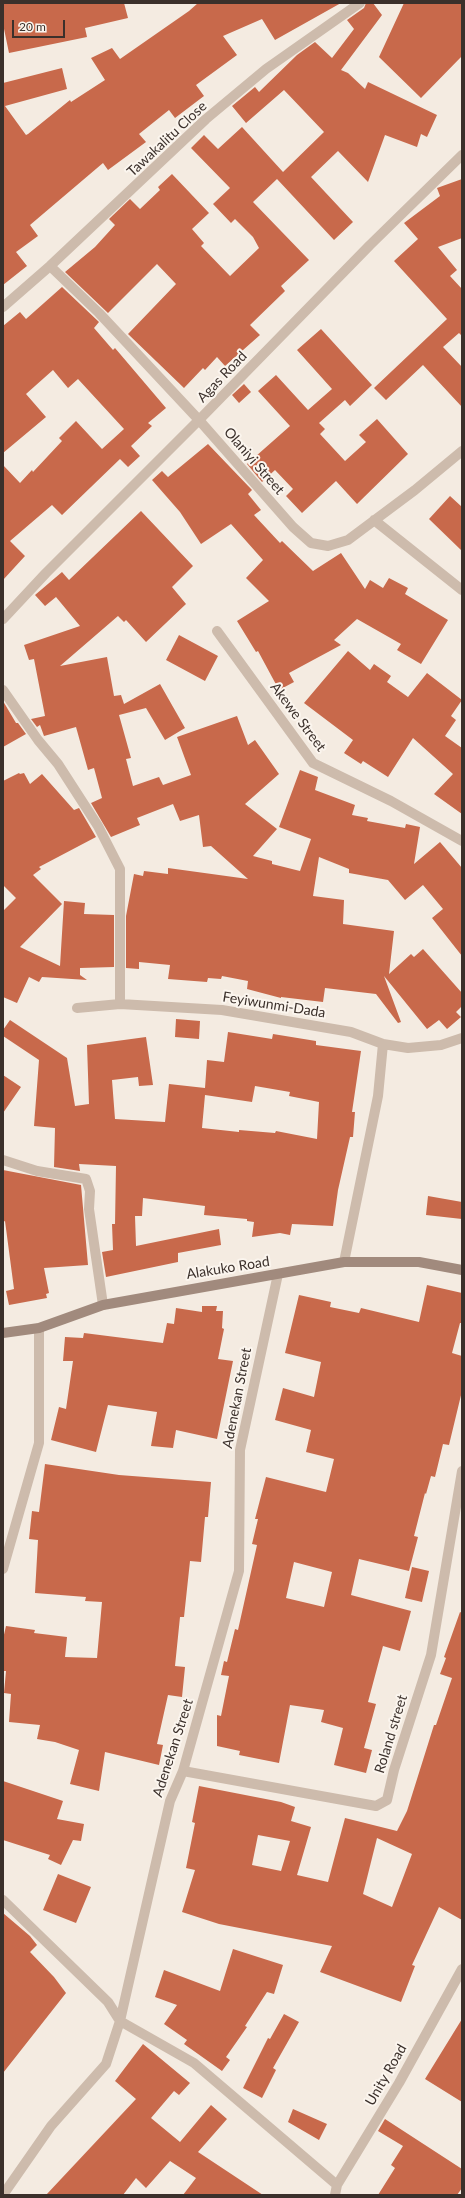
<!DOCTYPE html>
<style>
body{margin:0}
#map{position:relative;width:465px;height:2198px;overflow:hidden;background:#f4ebe1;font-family:Lato,sans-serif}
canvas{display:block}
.frame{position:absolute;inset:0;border:4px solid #3b302b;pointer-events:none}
.scale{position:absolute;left:12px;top:20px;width:53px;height:18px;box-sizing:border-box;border:2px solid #3b302b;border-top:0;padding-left:5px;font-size:12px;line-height:14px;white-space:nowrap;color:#3b302b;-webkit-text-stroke:3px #fbf5ee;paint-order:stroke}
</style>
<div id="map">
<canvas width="465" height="2198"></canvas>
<div class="frame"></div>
<div class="scale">20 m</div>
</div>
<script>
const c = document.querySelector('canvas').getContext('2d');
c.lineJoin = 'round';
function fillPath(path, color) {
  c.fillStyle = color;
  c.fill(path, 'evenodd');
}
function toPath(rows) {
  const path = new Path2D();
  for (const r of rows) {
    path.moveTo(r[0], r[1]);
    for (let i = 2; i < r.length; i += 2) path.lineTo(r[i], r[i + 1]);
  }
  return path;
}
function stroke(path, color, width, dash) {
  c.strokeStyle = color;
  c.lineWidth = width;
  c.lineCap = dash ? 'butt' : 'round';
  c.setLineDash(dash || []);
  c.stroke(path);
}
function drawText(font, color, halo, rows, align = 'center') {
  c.font = font + ' Lato,sans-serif';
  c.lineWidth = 4;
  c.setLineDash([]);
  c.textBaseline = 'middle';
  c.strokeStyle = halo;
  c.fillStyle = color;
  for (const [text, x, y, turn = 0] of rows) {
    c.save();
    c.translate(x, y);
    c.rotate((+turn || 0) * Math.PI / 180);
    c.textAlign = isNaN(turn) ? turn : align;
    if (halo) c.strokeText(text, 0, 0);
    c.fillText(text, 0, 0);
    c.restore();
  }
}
fillPath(toPath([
 [3,3,124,3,128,18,85,28,87,37,9,53,3,24],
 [198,3,341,3,275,40,262,19,223,36,237,55,196,85,204,96,175,118,169,110,139,134,146,142,108,170,103,163,30,225,38,236,16,252,27,266,3,285,3,83,62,68,67,89,5,106,26,135,28,134,70,100,71,102,105,80,91,58,112,48,120,59,189,11],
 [366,3,373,3,382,15,341,70,348,73,365,89,368,82,437,115,427,137,421,134,417,147,385,135,368,182,338,151,311,177,353,222,334,240,277,179,253,202,309,260,281,286,285,291,282,294,250,325,260,335,225,366,217,357,205,370,203,368,184,388,128,334,176,284,157,264,108,313,65,272,95,247,115,225,109,219,130,199,140,209,160,190,158,187,172,174,209,213,192,229,204,243,201,246,230,276,259,248,253,237,235,219,231,223,213,204,230,188,191,148,204,135,218,149,242,127,283,172,324,132,284,90,246,123,232,106,255,87,259,92,297,55,315,42,332,58,354,29,347,20,364,8],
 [404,3,462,3,462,56,421,98,379,57],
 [462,179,462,238,438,247,457,270,450,276,462,289,462,336,459,333,443,347,462,367,462,407,423,365,386,400,374,388,447,319,394,261,418,239,404,223,440,196,437,188],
 [62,287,99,322,94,328,113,350,115,348,166,408,148,423,152,426,131,446,140,456,128,467,120,459,62,515,52,505,10,541,25,556,3,580,3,465,20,483,32,470,33,472,62,441,59,438,76,421,102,449,124,429,78,379,68,388,53,370,26,394,46,417,3,453,3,326,20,312,26,319],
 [321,329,372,385,350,406,345,400,319,423,325,429,320,434,345,461,366,442,359,435,377,419,408,454,357,504,336,481,302,513,286,496,293,489,275,470,262,482,247,464,290,426,258,391,276,375,308,410,332,389,297,350],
 [244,384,251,392,239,403,232,395],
 [208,444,252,490,248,494,261,510,254,515,280,543,282,541,313,571,341,553,365,589,370,580,383,588,389,578,408,588,405,594,448,620,421,664,397,650,401,644,357,619,334,640,341,645,289,673,294,682,279,690,258,651,256,652,237,621,269,601,246,578,263,560,231,524,201,544,180,512,152,480,162,471,168,477],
 [450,496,462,507,462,551,429,519],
 [141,511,193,566,172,587,186,604,146,642,126,620,124,622,118,616,60,666,107,657,114,696,121,695,124,704,160,684,185,728,165,740,146,708,119,715,131,758,126,759,133,786,159,777,163,785,191,775,177,737,237,716,248,745,255,740,279,774,245,804,277,829,253,856,272,861,272,864,300,871,311,839,279,827,300,770,318,777,315,790,355,805,352,815,368,818,367,821,405,828,406,824,420,827,414,864,440,842,462,868,462,956,432,918,443,909,423,885,405,900,388,880,349,873,349,869,319,857,313,896,344,900,343,924,394,931,389,974,411,954,414,957,423,949,462,993,462,1006,456,1012,461,1017,447,1029,439,1020,427,1029,384,976,401,1022,398,1023,376,994,325,988,323,1002,281,997,281,998,247,989,248,981,222,976,221,979,208,978,207,982,168,979,170,965,139,962,139,969,126,968,126,916,134,874,143,876,144,871,168,874,168,868,248,879,211,846,203,847,199,815,180,821,173,804,137,818,140,825,111,837,91,803,102,798,94,768,88,770,76,727,44,736,40,725,37,727,31,719,45,716,34,659,29,660,24,645,80,626,56,597,45,606,35,595,62,572,69,580],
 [179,635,218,656,205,681,166,660],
 [348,651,370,670,374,664,391,676,387,682,408,697,427,673,462,700,451,716,456,720,445,736,462,748,462,814,434,794,453,774,413,738,388,777,363,761,361,764,344,753,353,740,304,703],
 [3,701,16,723,18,723,26,734,3,747],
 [19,773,20,774,24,773,30,784,42,774,74,810,79,808,96,837,39,867,41,869,33,875,62,904,20,947,60,966,64,901,85,903,84,914,114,915,114,967,80,968,80,975,87,980,42,977,39,982,29,977,17,1003,3,997,3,911,16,898,3,885,3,781],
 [176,1019,200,1021,199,1039,175,1037],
 [10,1020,67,1058,75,1106,89,1104,87,1045,146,1037,153,1085,139,1086,138,1077,112,1080,115,1119,165,1122,169,1084,205,1088,207,1060,224,1062,228,1032,272,1039,273,1034,316,1041,316,1045,361,1051,352,1112,355,1112,353,1137,350,1137,338,1190,333,1226,292,1224,290,1235,280,1233,252,1237,254,1222,247,1221,247,1219,204,1215,205,1206,143,1198,142,1216,135,1216,136,1246,219,1229,221,1245,178,1253,178,1262,106,1277,102,1252,113,1250,112,1224,115,1224,116,1166,79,1164,80,1171,54,1167,55,1128,34,1126,39,1060,3,1036,3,1030],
 [255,1086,290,1092,289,1096,319,1102,317,1139,276,1131,275,1133,239,1130,239,1132,202,1128,205,1095,252,1102],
 [3,1075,21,1087,3,1113],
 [3,1170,81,1185,88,1265,44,1268,49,1293,46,1294,47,1298,9,1305,6,1291,14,1289,5,1221,3,1222],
 [428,1196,462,1202,462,1219,426,1215],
 [427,1285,462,1293,462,1323,460,1323,452,1353,462,1356,462,1391,449,1445,443,1444,435,1477,431,1476,426,1494,425,1493,414,1536,418,1537,409,1571,359,1559,351,1595,411,1611,400,1651,383,1646,376,1672,368,1702,376,1704,364,1748,372,1750,366,1773,334,1765,343,1728,321,1722,324,1710,290,1705,279,1763,239,1755,240,1751,217,1746,217,1715,221,1716,229,1676,221,1675,224,1661,227,1662,235,1629,238,1630,257,1545,252,1544,258,1519,255,1519,266,1477,326,1492,334,1459,306,1452,311,1430,275,1420,283,1388,314,1397,321,1362,285,1353,299,1295,331,1302,330,1307,359,1313,361,1308,419,1322],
 [294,1562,332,1572,324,1607,286,1598],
 [202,1306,217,1306,216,1311,223,1311,222,1328,224,1329,218,1359,233,1361,217,1439,176,1430,173,1448,151,1446,157,1412,108,1405,96,1452,51,1440,59,1407,66,1409,73,1361,63,1361,65,1337,83,1338,84,1333,163,1343,167,1323,174,1324,176,1308,202,1312],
 [45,1464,119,1475,211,1482,208,1517,205,1517,201,1562,190,1561,184,1617,180,1617,175,1666,185,1667,182,1697,168,1695,157,1744,163,1745,159,1765,105,1752,99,1791,70,1784,79,1750,55,1742,37,1739,40,1725,9,1722,11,1694,4,1693,6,1671,3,1671,3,1639,6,1626,35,1630,34,1633,67,1637,65,1657,97,1658,102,1602,85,1601,86,1597,35,1593,38,1540,29,1539,32,1511,39,1512],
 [412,1567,429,1571,422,1602,405,1598],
 [460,1612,462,1613,462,1920,439,1907,412,1965,415,1966,401,2002,320,1972,332,1946,219,1924,182,1912,195,1870,186,1868,195,1823,192,1822,199,1786,281,1802,295,1807,291,1821,311,1827,297,1875,328,1882,345,1818,397,1831,407,1811,434,1725,436,1725,452,1678,440,1674,446,1658,444,1657],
 [258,1835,290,1841,281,1871,252,1865],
 [377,1838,412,1854,392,1907,363,1894],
 [3,1781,63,1801,57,1819,84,1824,81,1841,73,1840,61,1865,48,1859,50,1855,3,1840],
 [58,1874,91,1887,76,1923,43,1910],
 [3,1913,30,1936,37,1945,30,1952,54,1977,66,1993,3,2073],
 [233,1949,283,1965,274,1994,267,1992,245,2026,247,2027,226,2057,230,2060,222,2071,184,2044,187,2040,164,2024,177,2005,155,1997,164,1970,220,1991],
 [284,2014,299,2022,273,2068,276,2070,262,2098,243,2088,268,2038,270,2039],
 [462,2019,462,2102,425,2079],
 [143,2044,190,2083,179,2095,174,2091,151,2118,180,2142,211,2105,227,2119,198,2152,263,2195,183,2195,196,2178,170,2161,146,2188,136,2178,123,2195,46,2195,136,2099,115,2081],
 [293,2109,327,2124,319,2140,288,2122],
 [385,2119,462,2169,462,2188,457,2195,378,2195,395,2168,391,2165,403,2146,378,2131]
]), '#c8694b');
stroke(toPath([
 [50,266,99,313,199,420,293,527,311,543,328,546,348,540,415,490,462,451],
 [3,307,50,266,206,119,266,69,360,3],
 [374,520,462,590],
 [3,619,46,573,199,420,370,245,462,155],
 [217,631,313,763,391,801,462,841],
 [3,690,38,740,58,764,98,826,120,869,120,1004],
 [77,1008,120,1004,222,1010,351,1032,383,1044,408,1048,441,1045,462,1038],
 [3,1160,37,1171,86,1179,90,1191,89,1209,103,1305],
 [344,1262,378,1096,383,1044],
 [3,1569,39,1443,39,1328],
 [183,1771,376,1806,387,1800,394,1770,431,1655,462,1471],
 [3,1900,108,2002,120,2021,194,2063,337,2185],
 [3,2195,51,2126,106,2064,120,2021,170,1801,183,1771,239,1571,240,1450,278,1274],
 [335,2195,337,2185,399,2083,462,1969]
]), '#cdbbac', 10);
stroke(toPath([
 [3,1333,39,1328,103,1305,344,1262,419,1262,462,1270]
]), '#a18a7d', 10);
drawText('14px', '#3b302b', '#fbf5ee', [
 ["Tawakalitu Close",167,139,-43],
 ["Agas Road",222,377,-46],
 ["Olaniyi Street",254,461,49],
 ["Akewe Street",298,717,53],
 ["Feyiwunmi-Dada",274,1005,9],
 ["Alakuko Road",228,1268,-9],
 ["Adenekan Street",237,1398,-79],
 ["Roland street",391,1734,-73],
 ["Adenekan Street",173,1748,-72],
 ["Unity Road",386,2075,-60]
]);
</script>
